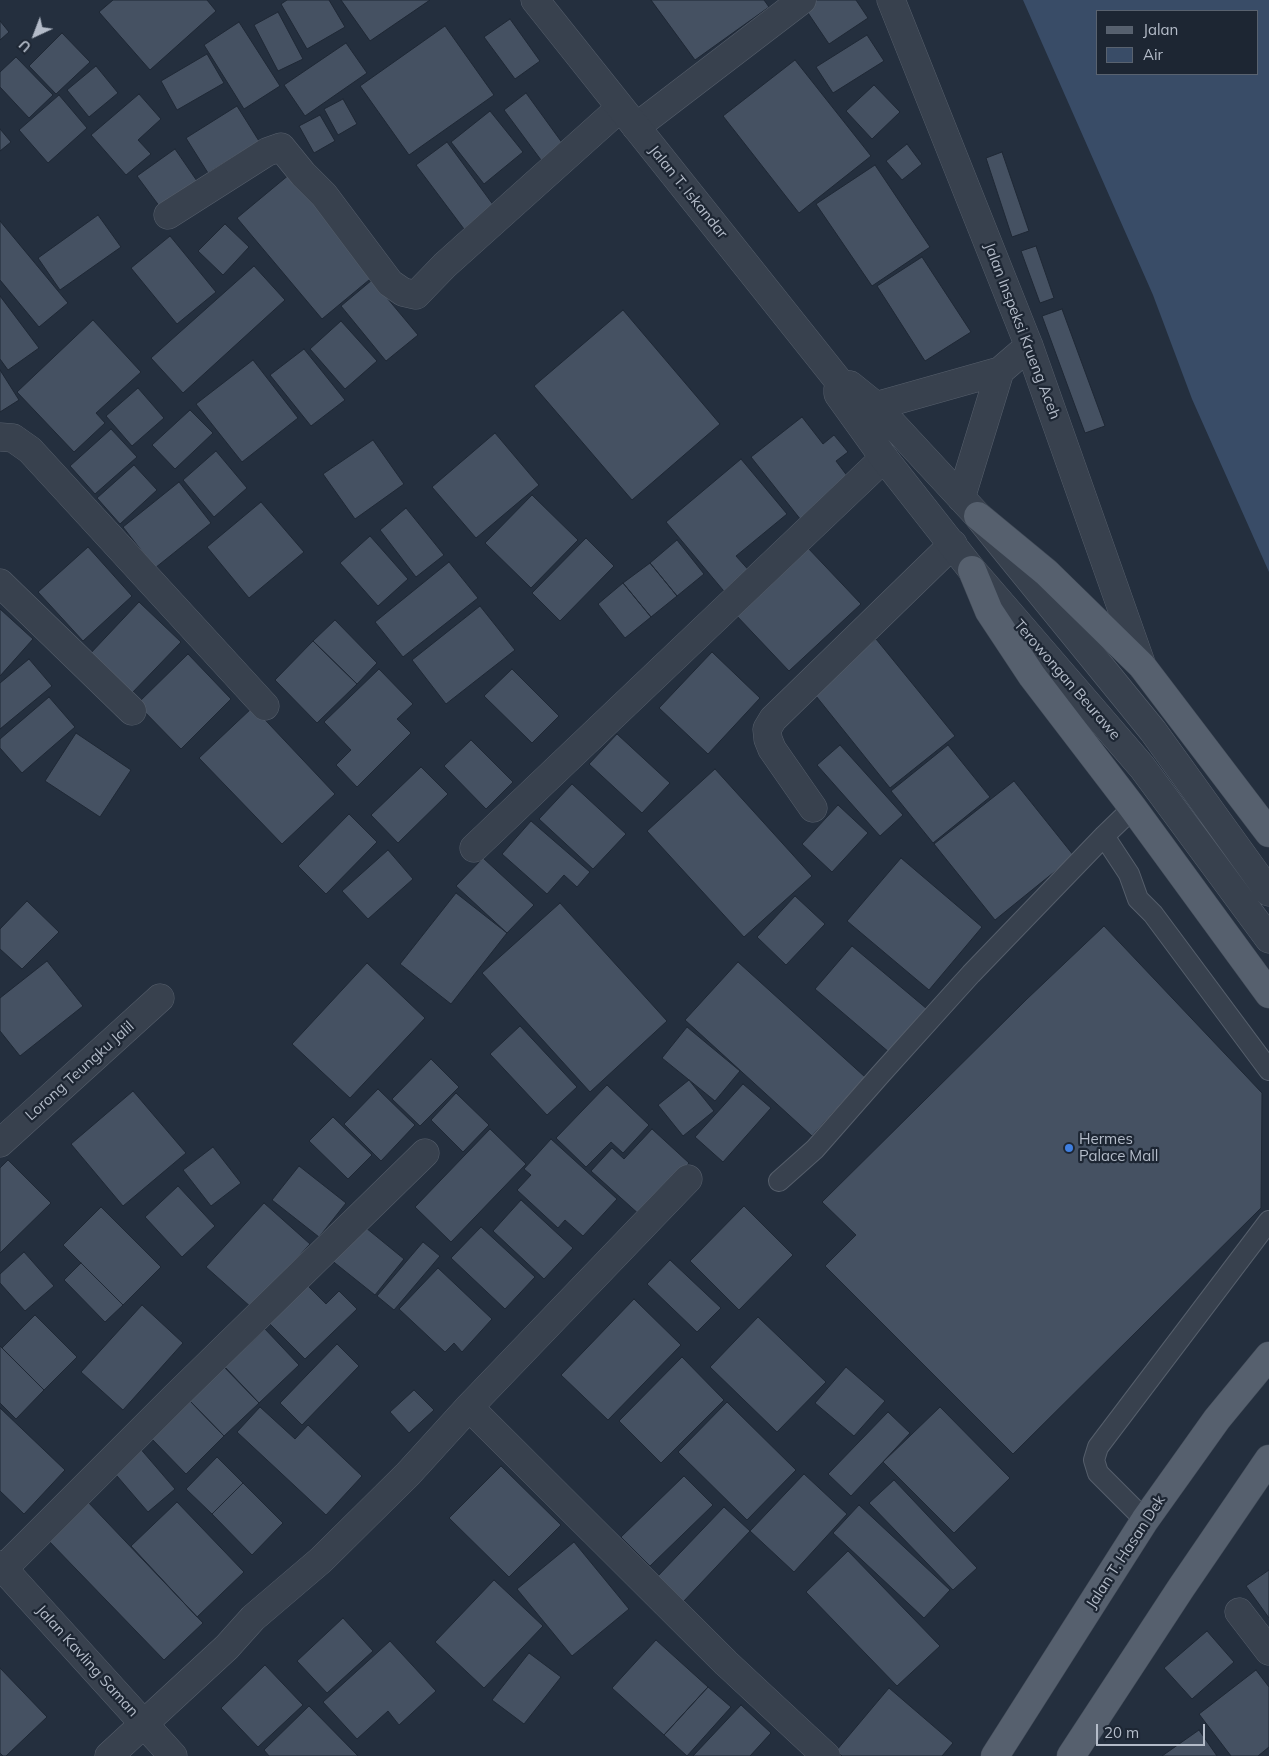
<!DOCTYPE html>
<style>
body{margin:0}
#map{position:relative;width:1269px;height:1756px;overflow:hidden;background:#242f3e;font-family:Mulish,sans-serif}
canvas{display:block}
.legend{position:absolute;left:1096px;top:10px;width:162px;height:65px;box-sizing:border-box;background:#1d2633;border:1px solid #59626f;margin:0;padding:6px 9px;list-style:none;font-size:15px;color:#b4bcc9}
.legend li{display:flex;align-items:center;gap:10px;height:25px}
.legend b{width:25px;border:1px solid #59626f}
.north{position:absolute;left:10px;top:10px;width:50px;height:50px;-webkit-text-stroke:4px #1d2633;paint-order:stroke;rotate:223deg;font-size:14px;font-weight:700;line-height:20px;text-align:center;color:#b4bcc9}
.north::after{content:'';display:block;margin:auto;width:18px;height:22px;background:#b4bcc9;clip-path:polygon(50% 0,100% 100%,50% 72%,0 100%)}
.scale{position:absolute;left:1096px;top:1724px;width:109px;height:22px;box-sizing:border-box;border:2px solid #b4bcc9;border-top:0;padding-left:6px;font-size:15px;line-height:18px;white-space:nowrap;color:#b4bcc9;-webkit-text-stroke:4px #1d2633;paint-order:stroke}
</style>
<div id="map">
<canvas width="1269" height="1756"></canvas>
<ul class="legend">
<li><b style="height:6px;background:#56606e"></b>Jalan</li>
<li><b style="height:14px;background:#394c67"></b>Air</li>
</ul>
<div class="north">U</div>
<div class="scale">20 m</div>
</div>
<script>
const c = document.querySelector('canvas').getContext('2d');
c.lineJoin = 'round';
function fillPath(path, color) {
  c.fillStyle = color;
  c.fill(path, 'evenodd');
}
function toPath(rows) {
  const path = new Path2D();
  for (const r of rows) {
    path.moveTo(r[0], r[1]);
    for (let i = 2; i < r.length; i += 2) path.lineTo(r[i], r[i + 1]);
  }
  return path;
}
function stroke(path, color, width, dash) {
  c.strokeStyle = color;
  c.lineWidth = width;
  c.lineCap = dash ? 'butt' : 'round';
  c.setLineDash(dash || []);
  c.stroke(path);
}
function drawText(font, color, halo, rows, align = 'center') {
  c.font = font + ' Mulish,sans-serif';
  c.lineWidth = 4.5;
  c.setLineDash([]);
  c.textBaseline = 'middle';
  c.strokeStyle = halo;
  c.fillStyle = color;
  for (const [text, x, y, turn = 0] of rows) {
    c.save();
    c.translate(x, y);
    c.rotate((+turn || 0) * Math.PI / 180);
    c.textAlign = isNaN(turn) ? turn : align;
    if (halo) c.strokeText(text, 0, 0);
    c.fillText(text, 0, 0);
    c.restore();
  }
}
fillPath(toPath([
 [1023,0,1269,0,1269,572,1192,399,1153,295],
 [1098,11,1258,11,1258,74,1098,74]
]), '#394c67');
const building = toPath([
 [113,0,207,0,216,11,150,70,99,12,113,0],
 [287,0,329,0,345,27,307,49,281,4,287,0],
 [341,0,430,0,370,41,341,0],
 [651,0,764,0,769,7,695,60,651,0],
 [814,0,856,0,868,18,829,44,804,7,814,0],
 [278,12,303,59,278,71,254,25,278,12],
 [510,19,540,61,515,79,484,37,510,19],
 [0,21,9,32,0,40,0,21],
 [239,22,280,86,244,109,204,45,239,22],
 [445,26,494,95,409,155,360,86,445,26],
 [62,33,90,62,56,94,29,66,62,33],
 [867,35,884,61,833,93,816,67,867,35],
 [346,43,367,73,305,116,284,85,346,43],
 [207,54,224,83,177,110,161,81,207,54],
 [16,57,53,95,29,118,0,87,0,72,16,57],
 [795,60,871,156,799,213,723,116,795,60],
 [96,66,118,93,89,117,67,90,96,66],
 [874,85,900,112,872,139,846,111,874,85],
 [526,93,563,144,541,160,504,110,526,93],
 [139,94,161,119,138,140,151,154,126,175,91,135,139,94],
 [59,95,87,128,48,163,19,130,59,95],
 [343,99,357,124,338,135,324,109,343,99],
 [237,106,259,141,208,173,186,138,237,106],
 [490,111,523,152,484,184,451,142,490,111],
 [320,115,335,141,314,153,299,126,320,115],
 [0,129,11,142,0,151,0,129],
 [447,142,494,206,464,229,416,165,447,142],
 [907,144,922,164,902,180,886,161,907,144],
 [175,149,197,181,160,207,137,176,175,149],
 [1002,152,1029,231,1012,237,986,158,1002,152],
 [875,165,930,247,872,286,816,204,875,165],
 [290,174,375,275,322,319,237,218,290,174],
 [98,215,121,247,60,290,38,258,98,215],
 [0,221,68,303,39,327,0,280,0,221],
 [225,224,249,247,223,275,198,251,225,224],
 [170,236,216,292,177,324,131,268,170,236],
 [1036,246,1054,298,1040,303,1021,251,1036,246],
 [922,257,971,332,925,361,877,286,922,257],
 [254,266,285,300,183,393,151,358,254,266],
 [372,280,418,335,386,361,341,306,372,280],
 [0,296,39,348,8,370,0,359,0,296],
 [1062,309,1105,426,1085,433,1042,316,1062,309],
 [623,310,720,424,632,500,534,386,623,310],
 [93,320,141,372,96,413,105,423,74,452,17,392,93,320],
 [341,321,377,361,345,389,310,349,341,321],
 [304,349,345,400,311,426,270,375,304,349],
 [253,360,298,418,242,462,196,404,253,360],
 [0,370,19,400,0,412,0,370],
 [138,388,164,418,132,446,106,416,138,388],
 [190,410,213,433,175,469,152,445,190,410],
 [802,417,823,444,834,435,848,452,836,461,851,481,801,520,751,457,802,417],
 [111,429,137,457,95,494,70,466,111,429],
 [495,433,539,485,476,538,432,487,495,433],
 [373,440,404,484,355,519,323,474,373,440],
 [216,451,247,488,214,517,183,480,216,451],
 [741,459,787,514,736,556,753,575,728,596,666,522,741,459],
 [134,465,157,490,120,524,97,498,134,465],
 [179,482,211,523,155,568,123,527,179,482],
 [532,495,578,540,531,588,485,543,532,495],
 [261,502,304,552,249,598,207,547,261,502],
 [406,508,444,555,416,577,380,530,406,508],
 [370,536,408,579,378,606,340,563,370,536],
 [586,538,614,566,560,621,532,593,586,538],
 [677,540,704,574,677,596,650,563,677,540],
 [88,547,132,596,83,641,38,592,88,547],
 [807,547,861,604,789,671,735,614,807,547],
 [449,562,478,598,403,657,375,622,449,562],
 [650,563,677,596,651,617,623,583,650,563],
 [623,583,651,617,625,638,598,604,623,583],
 [139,602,181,642,131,694,89,655,139,602],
 [480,606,515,650,446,704,412,660,480,606],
 [0,609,33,639,0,676,0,609],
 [335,620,377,663,357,684,313,641,335,620],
 [876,639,955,736,890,788,812,691,876,639],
 [313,641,357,684,317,723,275,680,313,641],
 [712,652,760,698,708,754,659,708,712,652],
 [188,654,231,699,181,749,137,704,188,654],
 [29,659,52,686,0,729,0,683,29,659],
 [379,669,413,704,397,719,411,733,357,787,336,765,351,750,324,722,379,669],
 [512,669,559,716,532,743,484,696,512,669],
 [49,697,75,727,22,773,0,748,0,739,49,697],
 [253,707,335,794,282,844,199,758,253,707],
 [76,733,131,770,100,817,45,781,76,733],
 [617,734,670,783,642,813,589,764,617,734],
 [471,740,513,782,486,809,444,766,471,740],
 [840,745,903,815,880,836,817,765,840,745],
 [948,745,990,797,933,843,891,791,948,745],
 [421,767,448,794,398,843,371,815,421,767],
 [715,769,812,876,744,937,647,831,715,769],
 [1014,781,1074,856,995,920,934,844,1014,781],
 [572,784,626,834,593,869,539,819,572,784],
 [838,805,868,833,832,872,802,844,838,805],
 [349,814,377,842,326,894,298,866,349,814],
 [531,821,590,872,577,887,564,875,547,894,502,854,531,821],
 [388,850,413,879,368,919,342,891,388,850],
 [483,858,534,905,507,933,456,886,483,858],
 [901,858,982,927,929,990,847,921,901,858],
 [456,893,507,933,451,1004,400,964,456,893],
 [795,896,825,924,786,965,757,937,795,896],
 [27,901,59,932,22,969,0,949,0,929,27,901],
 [560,903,667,1021,590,1092,482,973,560,903],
 [1104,926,1262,1093,1261,1208,1013,1454,825,1266,856,1235,822,1202,1027,999,1104,926],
 [852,946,927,1009,890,1053,815,989,852,946],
 [47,961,83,1006,20,1056,0,1031,0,998,47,961],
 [738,962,865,1077,812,1136,685,1020,738,962],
 [367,963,425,1018,350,1098,292,1044,367,963],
 [520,1026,577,1087,547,1115,490,1054,520,1026],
 [687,1027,740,1071,715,1101,662,1058,687,1027],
 [431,1059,459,1087,420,1126,392,1099,431,1059],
 [689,1080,714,1111,683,1136,658,1105,689,1080],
 [743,1084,771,1108,723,1162,695,1137,743,1084],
 [607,1085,649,1125,623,1153,611,1142,586,1167,556,1138,607,1085],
 [378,1089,415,1125,381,1161,344,1124,378,1089],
 [133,1091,186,1153,123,1206,71,1144,133,1091],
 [456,1093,489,1125,463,1152,431,1120,456,1093],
 [333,1117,372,1155,348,1179,309,1141,333,1117],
 [490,1129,526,1164,451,1242,415,1207,490,1129],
 [652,1129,689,1163,641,1216,591,1171,612,1148,624,1159,652,1129],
 [551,1139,617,1199,583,1236,565,1220,558,1228,517,1190,531,1175,524,1169,551,1139],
 [213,1147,241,1183,211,1206,183,1170,213,1147],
 [8,1160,51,1203,0,1253,0,1168,8,1160],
 [299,1166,346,1203,319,1237,272,1200,299,1166],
 [178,1186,215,1226,182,1257,145,1217,178,1186],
 [521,1200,573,1248,544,1279,493,1231,521,1200],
 [264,1203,310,1244,252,1308,206,1267,264,1203],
 [744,1206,793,1255,739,1310,690,1261,744,1206],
 [101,1207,161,1267,123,1305,63,1245,101,1207],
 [360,1223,404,1259,375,1295,330,1259,360,1223],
 [481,1227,535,1277,505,1309,451,1258,481,1227],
 [423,1242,440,1256,394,1310,377,1296,423,1242],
 [24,1252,54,1286,25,1311,0,1283,0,1274,24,1252],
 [670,1260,721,1308,697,1332,647,1284,670,1260],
 [81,1263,123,1305,105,1322,64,1280,81,1263],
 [438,1268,492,1319,462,1352,454,1343,445,1352,399,1309,438,1268],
 [302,1280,326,1304,339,1291,357,1309,305,1359,264,1318,302,1280],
 [634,1299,681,1345,608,1420,561,1375,634,1299],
 [142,1305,183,1343,123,1410,81,1372,142,1305],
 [35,1315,77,1357,44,1390,2,1348,35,1315],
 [758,1317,826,1382,777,1432,710,1367,758,1317],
 [265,1329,299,1365,259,1403,225,1367,265,1329],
 [337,1344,359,1366,302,1425,280,1403,337,1344],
 [0,1346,44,1390,16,1419,0,1403,0,1346],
 [682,1357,724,1400,661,1463,619,1421,682,1357],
 [224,1367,259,1403,224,1436,190,1401,224,1367],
 [846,1367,885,1401,854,1436,815,1403,846,1367],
 [414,1390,434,1410,409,1433,390,1412,414,1390],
 [190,1401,224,1436,186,1474,152,1439,190,1401],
 [727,1402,796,1470,747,1520,678,1452,727,1402],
 [260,1407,295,1439,308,1425,362,1476,326,1515,237,1432,260,1407],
 [940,1407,1010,1478,954,1533,883,1462,940,1407],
 [0,1408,65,1470,24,1514,0,1491,0,1408],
 [888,1412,910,1433,851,1496,828,1474,888,1412],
 [138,1446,175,1489,148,1512,111,1469,138,1446],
 [217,1457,243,1483,212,1514,186,1489,217,1457],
 [501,1466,561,1525,509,1577,449,1518,501,1466],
 [804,1474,847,1514,794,1572,750,1531,804,1474],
 [684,1476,713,1505,650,1566,621,1537,684,1476],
 [894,1480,977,1568,953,1590,869,1503,894,1480],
 [243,1483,283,1523,252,1555,212,1514,243,1483],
 [87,1501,203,1623,164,1660,47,1539,87,1501],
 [177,1502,244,1572,197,1617,131,1546,177,1502],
 [859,1505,950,1590,924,1618,833,1533,859,1505],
 [724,1507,750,1531,683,1602,657,1577,724,1507],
 [574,1542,629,1609,572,1656,517,1589,574,1542],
 [848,1551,940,1646,897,1686,806,1592,848,1551],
 [1269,1570,1269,1618,1246,1586,1269,1570],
 [494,1580,543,1626,484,1688,435,1642,494,1580],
 [343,1618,373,1651,327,1693,297,1661,343,1618],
 [1207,1631,1234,1662,1192,1699,1164,1668,1207,1631],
 [656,1640,708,1687,664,1735,612,1688,656,1640],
 [390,1641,436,1691,399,1725,388,1711,357,1739,323,1702,390,1641],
 [529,1653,561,1677,524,1724,492,1700,529,1653],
 [265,1665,303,1705,258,1747,221,1708,265,1665],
 [0,1668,47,1717,6,1756,3,1756,0,1753,0,1668],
 [1256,1670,1269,1687,1269,1747,1258,1756,1231,1756,1199,1714,1256,1670],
 [708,1687,731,1707,687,1756,664,1735,708,1687],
 [889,1688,953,1743,942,1756,842,1756,836,1751,889,1688],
 [741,1705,771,1733,750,1756,693,1756,741,1705],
 [309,1706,358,1756,269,1756,264,1750,309,1706],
 [1199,1730,1217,1756,1162,1756,1199,1730]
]);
fillPath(building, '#455162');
stroke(building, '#1f2835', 1);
const service = toPath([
 [1104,836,1129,874,1138,899,1153,914,1269,1070],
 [779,1181,815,1149,880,1075,971,974,1104,836,1133,808],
 [1145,1520,1098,1473,1094,1460,1098,1447,1269,1221]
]);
const minor = toPath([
 [636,127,802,0],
 [168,215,267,152,281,147,303,174,324,195,390,283,403,292,416,295,445,265,620,108],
 [0,437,13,438,30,450,265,706],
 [0,583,132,711],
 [813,808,772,749,768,739,767,729,773,719,953,544],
 [474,848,884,458],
 [0,1143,160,998],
 [469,1407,726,1663,826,1756],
 [0,1565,173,1756],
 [3,1569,176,1396,425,1153],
 [1239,1612,1269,1651],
 [109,1756,227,1647,253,1618,321,1560,408,1474,469,1407,688,1179]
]);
const tertiary = toPath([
 [535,0,841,384],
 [891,0,1029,346,1142,666],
 [841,384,838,388,838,394,884,458,972,570,1142,767,1269,939],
 [841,384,850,385,876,406,978,516,1153,731,1269,892],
 [876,406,1000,371,1029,346],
 [961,498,1000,371]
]);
const primary = toPath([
 [978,516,1047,573,1142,666,1269,833],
 [972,570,989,611,1032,676,1133,808,1269,994],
 [995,1756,1145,1520,1217,1419,1269,1356],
 [1071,1756,1181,1588,1269,1459]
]);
stroke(service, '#565f6c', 22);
stroke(minor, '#565f6c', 29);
stroke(tertiary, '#565f6c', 29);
stroke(primary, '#414a57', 29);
stroke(service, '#38414e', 20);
stroke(minor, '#38414e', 28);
stroke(tertiary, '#38414e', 28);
stroke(primary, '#56606e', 28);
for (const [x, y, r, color] of [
 [1069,1148,5,"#3f7fe0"]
]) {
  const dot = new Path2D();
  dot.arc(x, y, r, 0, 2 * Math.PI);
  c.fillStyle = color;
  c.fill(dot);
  stroke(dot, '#1d2633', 2);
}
drawText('15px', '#b4bcc9', '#1d2633', [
 ["Jalan T. Iskandar",688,192,51],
 ["Jalan Inspeksi Krueng Aceh",1022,331,69],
 ["Terowongan Beurawe",1067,680,49],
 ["Lorong Teungku Jalil",80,1071,-42],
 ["Jalan T. Hasan Dek",1126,1552,-57],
 ["Jalan Kavling Saman",87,1661,48]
]);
drawText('15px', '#b4bcc9', '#1d2633', [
 ["Hermes",1079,1139],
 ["Palace Mall",1079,1156]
], 'left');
</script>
